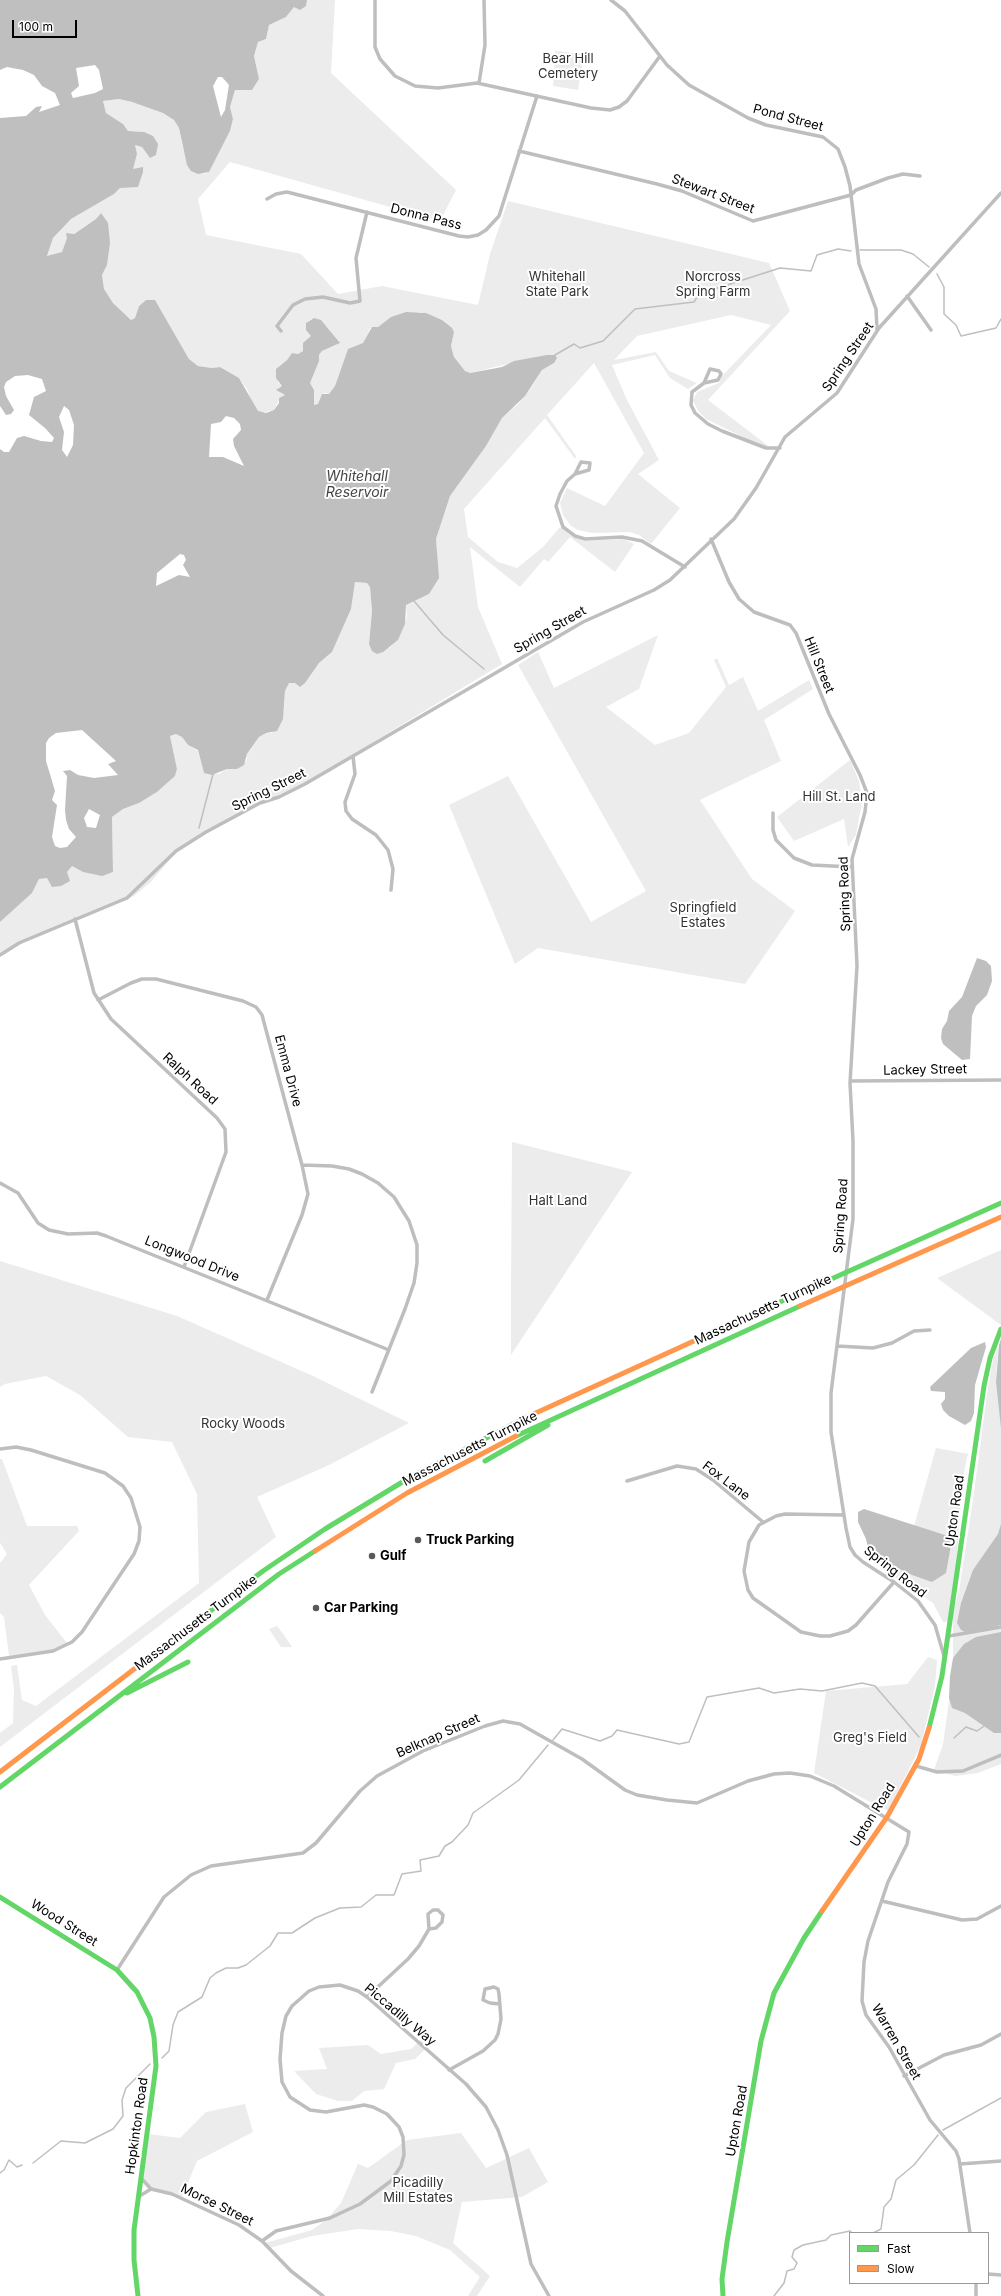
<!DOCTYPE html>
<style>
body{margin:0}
#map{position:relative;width:1001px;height:2296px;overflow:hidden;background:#fff;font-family:Inter,sans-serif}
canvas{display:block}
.legend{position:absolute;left:849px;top:2232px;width:140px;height:52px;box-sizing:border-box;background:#fff;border:1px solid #999;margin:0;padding:5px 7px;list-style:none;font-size:12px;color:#000}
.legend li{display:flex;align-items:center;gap:8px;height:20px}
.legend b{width:20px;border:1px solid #999}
.scale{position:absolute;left:12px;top:20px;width:65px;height:18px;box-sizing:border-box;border:2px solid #000;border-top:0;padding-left:5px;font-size:12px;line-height:14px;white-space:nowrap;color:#000;-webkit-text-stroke:3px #fff;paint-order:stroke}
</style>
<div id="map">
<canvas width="1001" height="2296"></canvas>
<ul class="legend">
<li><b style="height:5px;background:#63d668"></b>Fast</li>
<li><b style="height:5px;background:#ff974d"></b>Slow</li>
</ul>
<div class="scale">100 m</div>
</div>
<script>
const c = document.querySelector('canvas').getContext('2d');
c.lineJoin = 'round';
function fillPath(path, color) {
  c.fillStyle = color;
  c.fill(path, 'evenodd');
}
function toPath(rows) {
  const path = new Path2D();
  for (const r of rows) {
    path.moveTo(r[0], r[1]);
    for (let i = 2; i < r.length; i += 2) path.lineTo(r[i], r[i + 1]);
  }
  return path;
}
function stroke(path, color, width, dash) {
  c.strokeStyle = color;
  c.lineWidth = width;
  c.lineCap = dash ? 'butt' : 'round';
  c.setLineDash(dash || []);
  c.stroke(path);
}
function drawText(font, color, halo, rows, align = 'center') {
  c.font = font + ' Inter,sans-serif';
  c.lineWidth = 4;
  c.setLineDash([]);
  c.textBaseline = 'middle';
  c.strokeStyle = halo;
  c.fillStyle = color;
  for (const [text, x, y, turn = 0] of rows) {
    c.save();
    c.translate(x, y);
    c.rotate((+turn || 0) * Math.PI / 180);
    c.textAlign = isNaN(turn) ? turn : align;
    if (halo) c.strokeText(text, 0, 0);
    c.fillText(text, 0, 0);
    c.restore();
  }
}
fillPath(toPath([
 [307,0,335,0,331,73,456,190,440,221,230,162,198,199,206,235,301,254,338,294,382,286,478,305,490,254,508,201,769,263,790,311,708,400,771,448,765,448,706,419,699,412,693,401,697,392,719,383,722,376,771,325,731,315,637,336,614,360,656,352,669,371,697,383,688,389,670,378,655,355,612,365,627,400,659,460,638,474,680,508,651,544,639,535,630,532,592,533,578,530,571,526,563,515,560,503,567,488,605,506,644,453,594,363,547,415,576,456,575,459,545,418,464,509,468,537,498,562,517,568,543,547,560,527,571,536,583,541,624,539,634,544,615,572,570,537,548,562,544,559,520,587,470,547,478,607,502,664,309,781,227,819,176,852,151,882,134,896,28,940,0,957,0,922,32,893,39,879,67,872,72,866,83,872,102,875,113,872,112,817,123,809,139,803,157,792,175,776,177,769,170,736,176,734,182,737,188,745,198,751,204,773,219,774,227,769,237,769,247,760,247,755,259,737,266,733,272,733,284,710,285,691,289,683,295,683,300,687,305,683,319,663,332,652,351,609,355,582,367,583,370,587,372,611,369,644,389,648,398,640,407,617,406,605,429,594,437,554,436,539,450,496,486,446,502,418,518,404,531,388,542,370,554,363,528,359,470,373,465,371,454,357,451,346,454,332,442,320,421,312,391,317,378,327,370,328,366,340,360,346,348,349,335,386,329,394,324,393,321,396,318,404,314,405,314,390,310,383,319,355,322,351,337,345,338,342,328,328,311,319,306,323,311,336,304,345,303,351,298,354,292,353,287,360,279,366,278,382,282,386,278,388,279,392,285,395,281,397,274,410,261,413,254,408,247,389,239,378,220,367,212,368,198,366,189,359,155,300,146,300,139,306,135,318,131,320,113,303,104,289,102,275,107,265,101,213,96,219,67,238,62,252,47,257,53,238,71,219,114,194,120,188,127,186,137,154,135,145,142,146,150,158,144,132,128,131,123,124,106,113,103,101,119,99,132,102,163,113,174,120,179,128,183,149,204,174,209,172,230,131,233,119,230,107,235,90,252,90,259,79,254,56,258,42,266,39,269,25,286,17,294,7,306,6],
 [555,51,584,54,578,90,553,86],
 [658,635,639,689,606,707,655,745,689,733,726,687,714,660,717,658,729,685,743,677,758,711,809,680,813,689,764,720,781,761,700,800,752,879,795,911,745,984,538,948,515,964,449,805,508,776,591,922,646,891,518,665,538,652,554,688],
 [850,760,859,781,862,802,856,835,848,847,844,819,794,841,777,817],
 [512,1142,632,1172,511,1355,511,1288],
 [1001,1250,1001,1325,937,1278],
 [0,1261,177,1316,313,1376,409,1423,329,1465,257,1497,276,1537,0,1747,0,1733,13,1723,14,1689,11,1666,17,1665,22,1700,36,1706,199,1583,197,1494,172,1442,128,1437,80,1395,46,1376,5,1384,0,1387],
 [998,1347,996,1381,997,1387,1001,1372,1001,1764,978,1773,955,1776,934,1770,943,1744,950,1693,953,1658,953,1614,952,1621,943,1622,933,1603,899,1581,871,1557,914,1526,936,1448,969,1454,967,1457,962,1484,953,1611,959,1591,973,1500,988,1387,993,1360],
 [0,1459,2,1459,27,1526,77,1526,79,1531,29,1585,45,1615,67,1643,58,1649,9,1656,4,1617,0,1613,0,1563,7,1554,0,1543],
 [277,1626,284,1635,292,1647,281,1647,269,1629],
 [928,1657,937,1660,935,1686,921,1745,888,1811,814,1773,826,1691,907,1684],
 [424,2037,431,2044,415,2059,396,2063,384,2089,364,2091,352,2101,338,2101,316,2094,294,2071,327,2069,319,2048,368,2045,381,2054,411,2049],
 [245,2104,253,2132,197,2161,182,2197,151,2189,142,2176,148,2134,180,2138,206,2112],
 [461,2133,486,2168,529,2148,548,2182,522,2197,462,2202,453,2243,490,2276,477,2296,468,2296,480,2277,450,2250,416,2236,391,2231,358,2229,312,2236,270,2248,265,2243,312,2230,326,2220,341,2203,358,2164,368,2168,407,2140]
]), '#ececec');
fillPath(toPath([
 [0,0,307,0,306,6,300,10,294,7,286,17,269,25,266,39,258,42,254,56,259,79,252,90,235,90,230,107,233,119,230,131,209,172,198,174,191,171,187,165,179,128,174,120,163,113,132,102,119,99,103,101,106,113,123,124,128,131,144,132,153,136,158,144,156,155,150,158,142,147,135,145,137,154,133,169,143,167,143,172,138,187,120,188,114,194,71,219,53,238,47,256,62,252,67,238,66,233,74,234,96,219,101,213,108,223,110,243,107,265,102,275,104,289,113,303,131,320,135,318,139,306,146,300,155,300,189,359,198,366,212,368,220,367,239,378,258,411,266,413,274,410,279,403,279,398,285,395,276,390,282,386,276,378,276,369,287,360,292,353,298,354,303,351,303,343,311,336,306,330,306,323,314,318,321,320,340,343,322,351,319,355,319,361,310,383,314,390,314,405,318,404,322,394,329,394,335,386,348,349,363,343,372,327,378,327,391,317,406,312,426,313,442,320,452,328,454,332,451,346,454,357,465,371,470,373,502,367,514,361,547,355,555,355,557,358,554,363,542,370,525,396,502,418,486,446,450,496,436,539,439,578,429,594,406,605,405,624,398,640,383,652,377,654,372,651,369,644,372,611,370,587,367,583,355,582,351,609,332,652,319,663,305,683,300,687,295,683,289,683,285,691,283,719,277,731,266,733,259,737,247,754,244,765,237,769,227,769,212,775,204,773,198,750,188,745,182,737,176,734,170,736,177,769,175,776,157,792,139,803,123,809,112,817,113,872,102,876,83,872,72,866,67,872,70,881,61,886,52,887,47,878,39,879,32,893,0,922,0,449,4,452,9,452,17,438,24,436,41,441,52,442,54,438,45,428,29,415,34,397,46,391,42,379,28,375,15,376,6,382,4,387,6,396,14,410,11,414,6,415,0,406,0,118,26,116,36,107,42,106,39,112,60,105,55,93,42,86,34,75,23,70,7,67,0,70],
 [95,65,99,70,103,89,95,93,73,98,71,93,79,86,76,68],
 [218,77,222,77,229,85,225,110,221,117,213,86],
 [64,406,69,410,74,425,73,445,67,457,62,450,64,432,59,417],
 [226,416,234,418,240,424,241,430,233,439,234,446,244,466,223,457,209,457,211,424,221,422],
 [180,554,184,555,186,560,183,565,190,577,179,575,156,586,157,573],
 [82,730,116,761,108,764,118,775,94,778,78,775,70,770,63,771,67,776,65,810,66,820,69,829,76,837,67,847,60,848,55,846,52,837,57,805,52,800,55,791,46,761,46,743,49,738,56,733],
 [89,809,100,815,96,828,87,827,84,818],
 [977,958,986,961,991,966,992,981,987,995,976,1006,972,1016,970,1059,962,1060,943,1044,941,1038,942,1029,947,1021,949,1011,962,997],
 [1001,1339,1001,1428,996,1382,999,1345],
 [985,1342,986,1347,975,1385,974,1413,971,1421,965,1425,949,1416,943,1410,941,1404,945,1399,945,1392,931,1391,930,1387,971,1348],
 [864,1509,948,1536,951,1545,946,1573,932,1582,912,1575,874,1557,869,1551,866,1539,858,1522,858,1512],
 [1001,1524,1001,1625,967,1633,961,1630,957,1623,961,1603,973,1570,998,1534],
 [1001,1632,1001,1733,994,1733,965,1713,952,1708,949,1698,950,1676,953,1658,964,1644,976,1637]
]), '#bfbfbf');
stroke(toPath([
 [860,250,901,250,913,254,929,267],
 [937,274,944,287,944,314,956,325,961,336,996,328,1001,319],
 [555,355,574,344,580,348,603,341,635,309,694,302,699,294,780,268,811,271,817,255,838,249,851,251],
 [414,601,443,635,484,669],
 [199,828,213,774],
 [954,1738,966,1727,977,1731,984,1726],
 [553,1740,562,1729,600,1741,612,1736,617,1730,679,1744,689,1742,707,1697,759,1688,774,1693,800,1689,822,1691,862,1683,875,1686,919,1737],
 [162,2058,169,2051,173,2025,178,2012,202,1997,210,1978,216,1973,226,1968,238,1968,246,1965,270,1946,278,1933,292,1933,315,1918,340,1908,361,1907,376,1895,394,1895,402,1874,421,1871,420,1860,439,1856,445,1846,452,1842,468,1825,473,1813,519,1780,548,1745],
 [943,2130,1001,2098],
 [33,2163,61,2141,85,2143,113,2129,123,2116,122,2100,126,2088,150,2064],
 [0,2173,4,2170,9,2160,17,2167,22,2165],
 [873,2233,881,2229,884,2207,891,2199,896,2180,914,2165,938,2135],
 [774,2296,784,2283,787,2271,794,2269,797,2263,792,2257,794,2250,803,2245,826,2240,831,2235,850,2231,852,2233]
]), '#bfbfbf', 1.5);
stroke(toPath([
 [375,0,375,47,380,59,395,76,415,86,438,88,477,83,591,108,610,110,619,107,627,101,660,56],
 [611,0,625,11,667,65,689,85,748,118,766,125,823,137,838,149,845,167,850,186,859,264,876,309,877,330],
 [479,83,485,45,484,0],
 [519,151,657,184,682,191,753,221,851,195,856,190,888,178,903,174,920,176],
 [267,199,276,194,287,192,459,236,468,237,478,235,486,230,499,216,537,96],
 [907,296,931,330],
 [281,331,277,326,293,305,305,299,323,297,350,303,360,301,356,258,367,212],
 [704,383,710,369,719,371,721,374,718,380,704,383,692,392,691,405,695,413,708,424,722,431,766,448,780,448],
 [575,474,581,462,590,463,589,470,575,474,567,481,560,494,556,506,563,527,575,536,585,539,622,537,642,541,685,567],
 [711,539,729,582,739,599,754,612,790,625,796,633,829,714,860,775,867,793,865,812,852,859,857,966,850,1083,853,1141,853,1219,831,1393,831,1432,846,1528,850,1547,855,1555,863,1562,894,1582,918,1601,935,1625,944,1656],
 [353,756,355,774,345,802,346,811,352,819,376,835,388,850,393,869,391,890],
 [773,813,773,830,776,840,794,858,812,865,852,867],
 [75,919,94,993,111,1019,217,1118,225,1129,226,1152,184,1267],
 [0,955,19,943,127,898,176,851,206,832,260,803,279,797,305,784,583,622,654,590,670,580,734,519,756,488,785,437,837,393,879,328,1001,193],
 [98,1000,131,983,142,979,156,979,243,1001,256,1007,262,1015,302,1165,308,1194,302,1215,267,1300],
 [850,1081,1001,1080],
 [302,1165,332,1166,349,1169,362,1174,378,1183,394,1197,409,1221,417,1245,417,1263,414,1283,405,1309,372,1392],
 [0,1183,18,1193,38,1223,49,1230,68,1234,97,1233,106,1236,389,1350],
 [837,1346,873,1348,892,1343,914,1331,930,1330],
 [0,1449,16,1447,31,1450,105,1473,123,1486,131,1498,140,1527,139,1541,134,1554,82,1632,72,1642,53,1651,0,1659],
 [627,1481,677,1466,696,1469,713,1480,763,1522],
 [843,1515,785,1514,776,1516,759,1525,749,1542,744,1571,748,1590,753,1598,801,1632,820,1636,830,1636,848,1631,856,1625,894,1582],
 [949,1636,1001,1627],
 [916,1766,937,1772,963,1771,1001,1755],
 [882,1901,962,1920,977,1919,1001,1906],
 [117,1970,164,1897,191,1875,211,1866,303,1853,316,1843,360,1791,377,1776,423,1751,485,1726,503,1721,520,1724,582,1759,625,1790,637,1795,667,1800,697,1803,748,1781,774,1774,790,1773,810,1776,834,1786,909,1832,907,1844,888,1882,868,1941,864,1962,862,2001,866,2015,889,2047,930,2120,956,2151,959,2159,970,2233],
 [367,1997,408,1959,419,1946,429,1929,436,1928,442,1922,443,1915,438,1910,433,1910,428,1914,429,1929],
 [449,2070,483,2051,495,2040,498,2034,501,2019,499,1994,498,1989,494,1987,485,1989,483,2000,490,2003,500,2004],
 [904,2076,944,2055,981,2045,1001,2034],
 [960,2164,1001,2161],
 [141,2178,151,2189],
 [138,2197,151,2189,172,2194,239,2225,262,2241,291,2271,323,2296],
 [262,2241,276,2231,330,2218,360,2204,391,2181,401,2166,404,2155,403,2137,399,2127,387,2114,373,2107,364,2105,326,2112,310,2110,290,2097,282,2082,280,2059,282,2033,286,2016,292,2006,309,1991,319,1987,340,1985,358,1991,367,1997,466,2084,486,2107,498,2130,507,2155,531,2264,549,2296],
 [988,2274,1001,2275],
 [976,2296,976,2283]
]), '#bebebe', 3.5);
stroke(toPath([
 [762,1310,1001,1203],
 [516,1436,800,1306],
 [485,1461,548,1425],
 [159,1650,263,1571,325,1529,409,1478,527,1417],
 [127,1693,188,1662],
 [929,1728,942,1676,984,1386,990,1358,1001,1329],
 [0,1787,279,1574,315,1551],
 [0,1897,117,1970,137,1992,150,2018,154,2037,156,2066,134,2230,134,2260,138,2296],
 [723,2296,722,2279,727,2242,761,2041,774,1993,804,1938,822,1911]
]), '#63d668', 5);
stroke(toPath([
 [800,1306,1001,1217],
 [527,1417,762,1310],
 [315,1551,407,1493,516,1436],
 [0,1772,159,1650],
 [822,1911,887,1817,919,1759,929,1728]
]), '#ff974d', 5);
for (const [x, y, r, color] of [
 [418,1540,4,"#595959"],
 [372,1556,4,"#595959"],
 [316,1608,4,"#595959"]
]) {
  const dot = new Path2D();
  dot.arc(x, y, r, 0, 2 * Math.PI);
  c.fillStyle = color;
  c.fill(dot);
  stroke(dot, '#fff', 1.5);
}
drawText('13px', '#333', '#fff', [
 ["Bear Hill",568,59],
 ["Cemetery",568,74],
 ["Whitehall",557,277],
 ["State Park",557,292],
 ["Norcross",713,277],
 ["Spring Farm",713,292],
 ["Hill St. Land",839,797],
 ["Springfield",703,908],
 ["Estates",703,923],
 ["Halt Land",558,1201],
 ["Rocky Woods",243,1424],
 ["Greg's Field",870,1738],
 ["Picadilly",418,2183],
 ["Mill Estates",418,2198]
]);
drawText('13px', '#000', '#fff', [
 ["Pond Street",788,118,15],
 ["Stewart Street",713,194,21],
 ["Donna Pass",426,217,14],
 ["Spring Street",848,357,-56],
 ["Spring Street",550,630,-30],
 ["Hill Street",819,665,68],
 ["Spring Street",269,790,-26],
 ["Spring Road",845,894,-92],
 ["Lackey Street",925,1070,-1],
 ["Emma Drive",288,1071,75],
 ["Ralph Road",190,1079,43],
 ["Spring Road",841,1216,-86],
 ["Longwood Drive",192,1259,22],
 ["Massachusetts Turnpike",763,1310,-25],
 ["Massachusetts Turnpike",470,1449,-27],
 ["Fox Lane",726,1481,37],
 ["Upton Road",955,1511,-82],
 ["Spring Road",895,1572,38],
 ["Massachusetts Turnpike",196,1623,-37],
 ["Belknap Street",438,1736,-24],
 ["Upton Road",873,1815,-58],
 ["Wood Street",64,1923,32],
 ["Piccadilly Way",400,2015,40],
 ["Warren Street",896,2042,60],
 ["Upton Road",737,2121,-80],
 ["Hopkinton Road",137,2126,-82],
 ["Morse Street",217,2205,26]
]);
drawText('bold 13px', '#000', '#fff', [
 ["Truck Parking",426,1540],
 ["Gulf",380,1556],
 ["Car Parking",324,1608]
], 'left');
drawText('italic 14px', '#444', '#fff', [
 ["Whitehall",357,477],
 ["Reservoir",357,493]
]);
</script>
